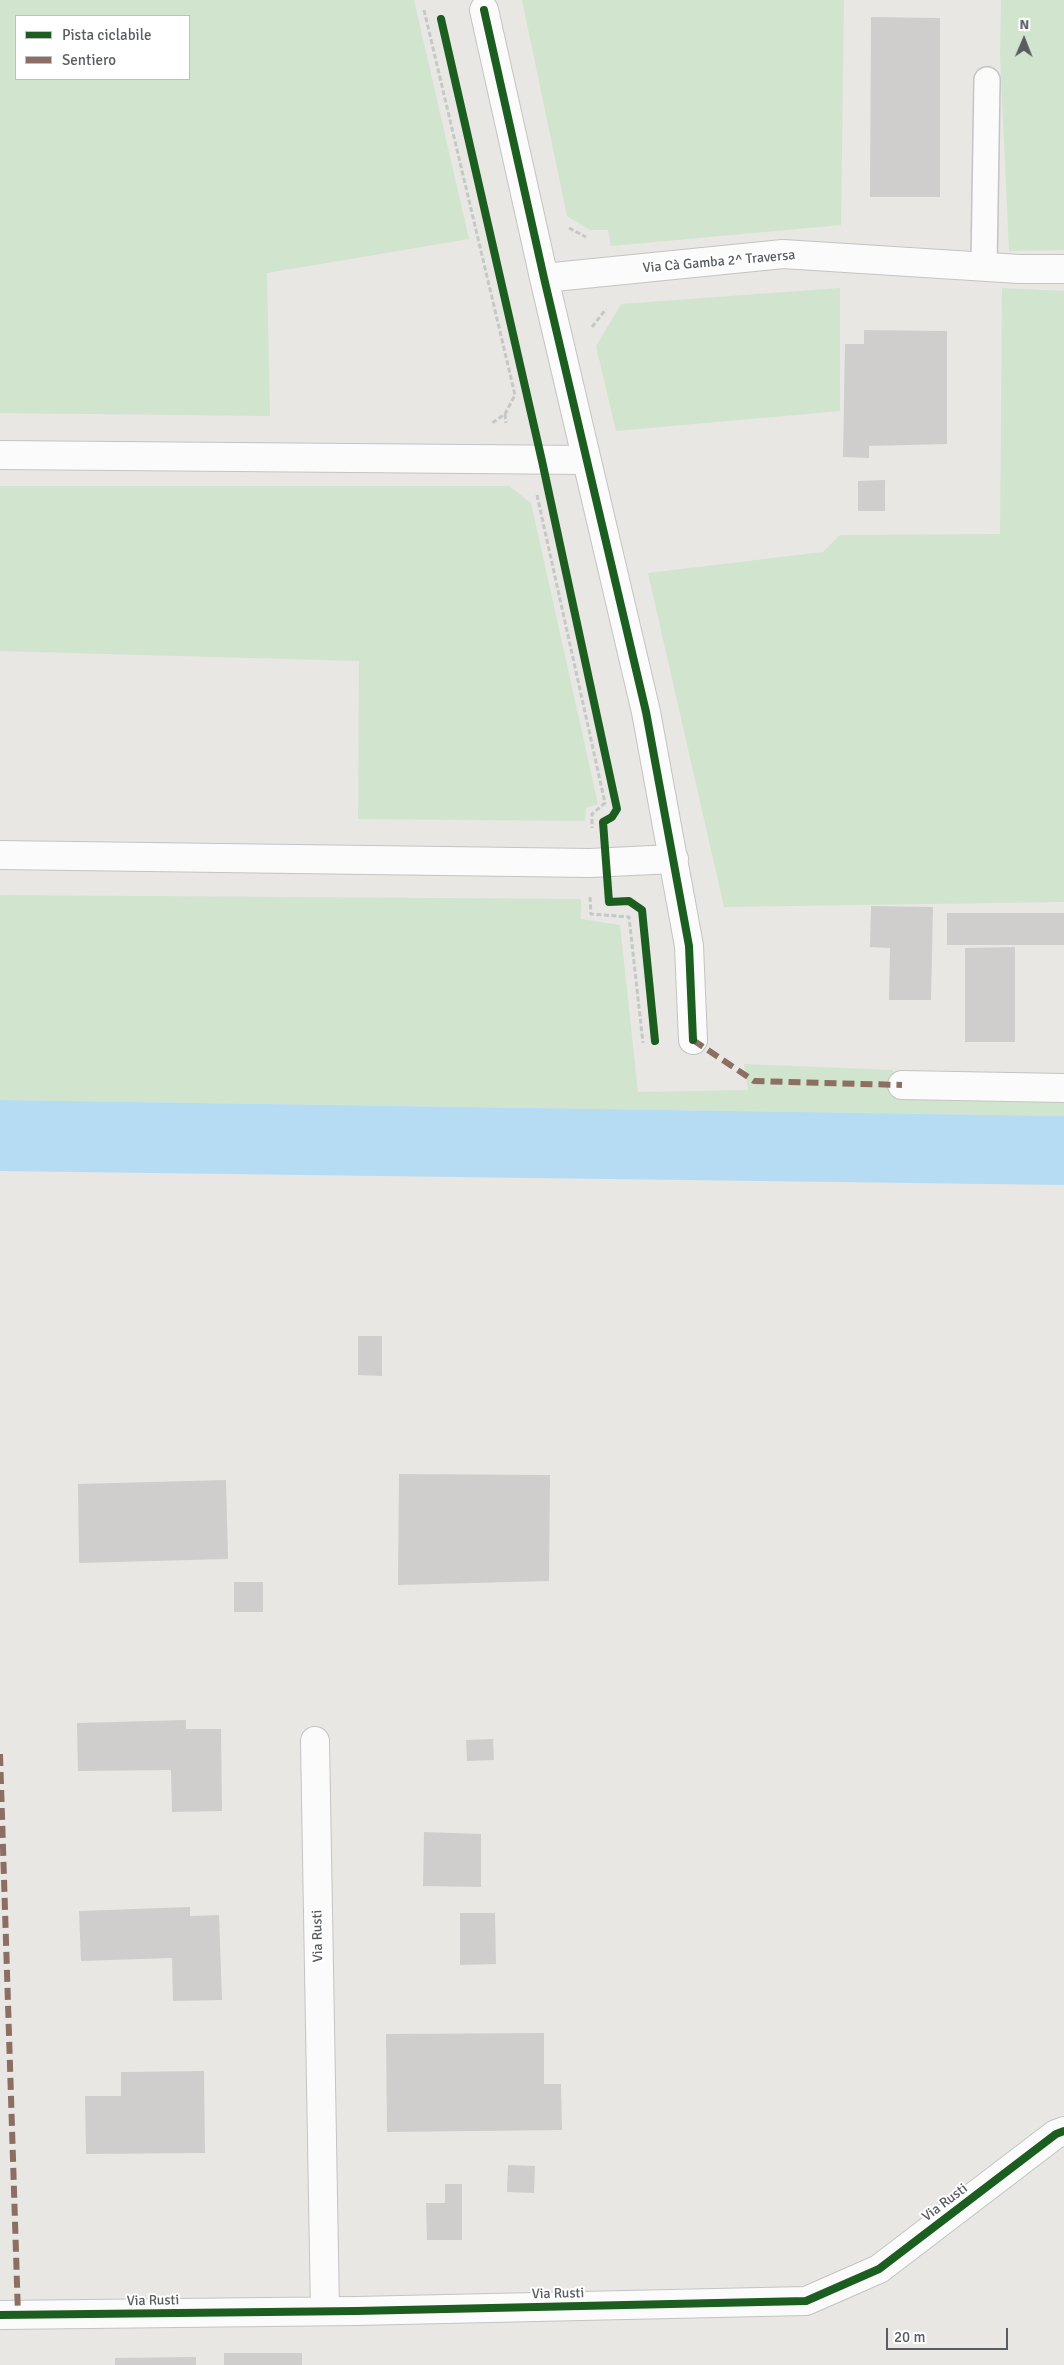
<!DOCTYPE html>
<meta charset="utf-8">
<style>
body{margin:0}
#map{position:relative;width:1064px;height:2365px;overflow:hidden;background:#e8e7e3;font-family:Signika,sans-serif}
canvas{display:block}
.legend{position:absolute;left:15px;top:15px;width:175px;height:65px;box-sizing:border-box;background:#fff;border:1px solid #bdbec0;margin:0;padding:6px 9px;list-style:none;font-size:15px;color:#595d61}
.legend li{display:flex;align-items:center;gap:10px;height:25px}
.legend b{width:25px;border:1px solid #bdbec0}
.north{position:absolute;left:999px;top:15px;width:50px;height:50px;-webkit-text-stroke:4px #fff;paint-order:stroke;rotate:1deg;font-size:14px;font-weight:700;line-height:20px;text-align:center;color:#595d61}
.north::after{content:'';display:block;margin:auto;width:18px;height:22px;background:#595d61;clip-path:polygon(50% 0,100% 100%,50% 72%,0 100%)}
.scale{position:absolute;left:886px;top:2328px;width:122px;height:22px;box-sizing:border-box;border:2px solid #595d61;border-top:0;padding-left:6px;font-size:15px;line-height:18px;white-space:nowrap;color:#595d61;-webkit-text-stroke:4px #fff;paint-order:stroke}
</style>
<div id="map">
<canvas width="1064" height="2365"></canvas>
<ul class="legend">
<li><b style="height:6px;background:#1b5e20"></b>Pista ciclabile</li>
<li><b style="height:6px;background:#8d6e63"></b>Sentiero</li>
</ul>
<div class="north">N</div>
<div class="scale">20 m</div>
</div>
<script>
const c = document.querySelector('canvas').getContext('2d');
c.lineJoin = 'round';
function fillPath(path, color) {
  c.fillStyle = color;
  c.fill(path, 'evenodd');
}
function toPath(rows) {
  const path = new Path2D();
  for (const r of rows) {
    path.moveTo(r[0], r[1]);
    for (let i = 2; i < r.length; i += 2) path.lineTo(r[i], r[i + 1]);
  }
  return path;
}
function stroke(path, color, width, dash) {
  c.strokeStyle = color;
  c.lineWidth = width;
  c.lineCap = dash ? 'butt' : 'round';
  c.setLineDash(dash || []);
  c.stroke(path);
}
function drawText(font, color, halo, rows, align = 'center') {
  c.font = font + ' Signika,sans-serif';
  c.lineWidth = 4;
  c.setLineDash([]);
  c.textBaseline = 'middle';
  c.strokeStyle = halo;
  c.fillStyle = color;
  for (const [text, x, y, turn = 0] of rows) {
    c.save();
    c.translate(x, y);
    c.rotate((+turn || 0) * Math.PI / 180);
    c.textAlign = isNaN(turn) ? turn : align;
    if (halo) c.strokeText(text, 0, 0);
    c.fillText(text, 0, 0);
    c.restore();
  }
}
fillPath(toPath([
 [0,0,414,0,469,239,267,273,270,416,0,413],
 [16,16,189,16,189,79,16,79],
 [522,0,844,0,841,225,611,246,608,230,590,230,567,216],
 [1001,0,1064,0,1064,250,1009,251,1000,55],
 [840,288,840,411,616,431,596,346,621,304],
 [1002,288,1064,291,1064,902,724,907,648,573,823,552,840,535,1000,534],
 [0,486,509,486,531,503,598,804,586,808,585,821,358,819,359,661,0,651],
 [0,895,581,899,581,919,620,925,638,1092,748,1090,744,1064,893,1070,897,1096,1064,1099,1064,1116,0,1100]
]), '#d1e4ce');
fillPath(toPath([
 [0,1100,1064,1116,1064,1185,0,1171]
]), '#b6dcf3');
fillPath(toPath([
 [871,17,940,18,940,197,870,197],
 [864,330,947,331,947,444,869,446,869,458,843,457,845,344,864,344],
 [885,480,885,511,858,511,858,481],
 [871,906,933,907,931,1000,889,1000,890,948,870,947],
 [947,913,1064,913,1064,945,947,945],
 [1015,947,1015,1042,965,1042,965,948],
 [358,1336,382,1336,382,1376,358,1375],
 [399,1474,550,1475,549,1581,398,1585],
 [226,1480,228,1559,79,1563,78,1484],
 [234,1582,263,1582,263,1612,234,1612],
 [186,1720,186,1729,221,1729,222,1811,172,1812,171,1770,78,1771,77,1723],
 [493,1739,494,1760,467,1761,466,1740],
 [424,1832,481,1834,481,1887,423,1886],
 [190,1907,190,1916,219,1915,222,2000,173,2001,172,1958,81,1961,79,1911],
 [460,1913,495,1913,496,1964,460,1965],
 [544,2033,544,2084,561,2084,562,2130,387,2132,386,2034],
 [204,2071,205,2153,86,2154,85,2096,121,2096,121,2072],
 [508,2165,535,2166,534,2193,507,2192],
 [445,2184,462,2184,462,2240,427,2240,426,2203,445,2203],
 [224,2353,302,2353,302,2365,224,2365],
 [196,2357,196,2365,115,2365,115,2358]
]), '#cfcecc');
const service = toPath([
 [984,266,987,80]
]);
const minor = toPath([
 [484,10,544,278,646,712,689,946,693,1040],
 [544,278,783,254,1019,269,1064,269],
 [0,455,586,460],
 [0,855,590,863,674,859],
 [902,1085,1064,1088],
 [315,1741,325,2311],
 [0,2315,356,2311,806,2301,879,2269,1056,2134,1064,2131]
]);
stroke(service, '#c3c4c3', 28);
stroke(minor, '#c3c4c3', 30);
stroke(toPath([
 [424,10,515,395,505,414,492,423],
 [569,228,586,237],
 [592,327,606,309],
 [505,414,506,423],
 [537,495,605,803,592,814,592,828],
 [590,897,591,914,629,917,643,1043]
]), '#c4c9c7', 3, [5, 2.5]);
stroke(service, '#fcfbfb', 25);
stroke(minor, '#fcfbfb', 28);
stroke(toPath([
 [693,1040,754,1081,902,1085],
 [0,1754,18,2315]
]), '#8d6e63', 6, [12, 6]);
stroke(toPath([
 [484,10,544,278,646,712,689,946,693,1040],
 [441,19,542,461,617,809,612,817,603,822,609,902,629,901,642,910,655,1041],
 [0,2315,356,2311,806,2301,879,2269,1056,2134,1064,2131]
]), '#1b5e20', 8);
drawText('14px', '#595d61', '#fff', [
 ["Via Cà Gamba 2^ Traversa",719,262,-5],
 ["Via Rusti",318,1936,-91],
 ["Via Rusti",945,2203,-37],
 ["Via Rusti",558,2294,-1],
 ["Via Rusti",153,2301,-1]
]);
</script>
